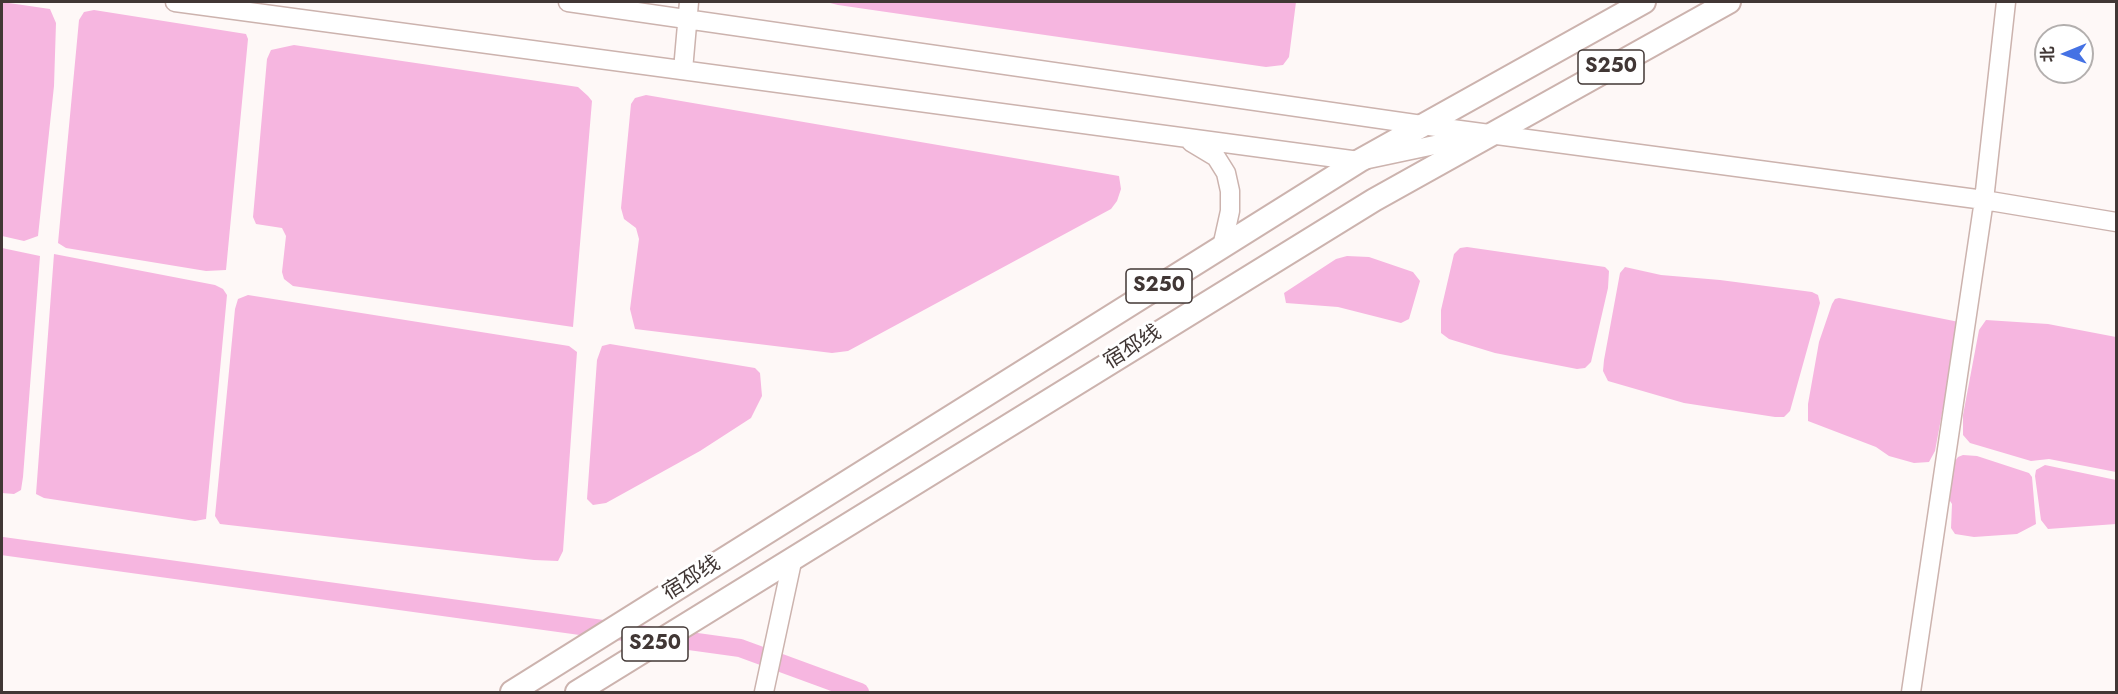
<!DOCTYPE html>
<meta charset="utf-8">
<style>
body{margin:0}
#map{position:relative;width:2118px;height:694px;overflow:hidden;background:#fef8f7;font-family:Jost,"Noto Sans SC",sans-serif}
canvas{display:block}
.frame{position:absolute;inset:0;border:3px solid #413735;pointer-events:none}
.north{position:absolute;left:2034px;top:24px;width:60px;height:60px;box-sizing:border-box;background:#fff;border:2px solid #b3afae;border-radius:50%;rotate:269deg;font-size:16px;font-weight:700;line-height:24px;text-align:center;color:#413735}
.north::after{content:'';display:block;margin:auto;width:21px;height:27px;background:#4572e4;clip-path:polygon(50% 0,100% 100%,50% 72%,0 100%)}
</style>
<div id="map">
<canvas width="2118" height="694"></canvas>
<div class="frame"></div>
<div class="north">北</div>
</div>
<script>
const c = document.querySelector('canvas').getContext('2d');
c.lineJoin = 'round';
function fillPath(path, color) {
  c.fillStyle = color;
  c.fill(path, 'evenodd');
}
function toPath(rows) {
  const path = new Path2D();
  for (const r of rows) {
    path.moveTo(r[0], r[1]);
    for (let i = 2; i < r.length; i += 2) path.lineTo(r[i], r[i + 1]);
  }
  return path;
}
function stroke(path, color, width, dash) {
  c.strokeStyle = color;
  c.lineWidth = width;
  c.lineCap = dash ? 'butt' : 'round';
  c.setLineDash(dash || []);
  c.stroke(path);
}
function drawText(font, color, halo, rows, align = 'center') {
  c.font = font + ' Jost,"Noto Sans SC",sans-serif';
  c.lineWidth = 6;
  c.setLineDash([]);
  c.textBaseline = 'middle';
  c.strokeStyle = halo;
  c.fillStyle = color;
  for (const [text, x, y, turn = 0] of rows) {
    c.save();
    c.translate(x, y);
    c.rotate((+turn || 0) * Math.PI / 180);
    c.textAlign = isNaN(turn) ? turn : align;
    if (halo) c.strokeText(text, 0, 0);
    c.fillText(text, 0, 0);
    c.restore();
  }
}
fillPath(toPath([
 [2,2,50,9,56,23,54,86,38,236,24,241,2,236],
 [826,2,1296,2,1289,57,1283,65,1266,67,838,5],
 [94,10,246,34,248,39,226,270,206,271,66,248,58,243,79,20,84,12],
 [294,45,578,87,588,96,592,101,573,327,293,286,284,279,282,272,286,236,282,228,256,224,253,217,267,59,271,50],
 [646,95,1119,176,1121,189,1117,201,1111,209,848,351,832,353,635,329,630,309,639,239,636,228,624,219,621,208,631,104,635,98],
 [1467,247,1605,267,1609,271,1608,288,1591,362,1585,368,1577,369,1495,353,1449,339,1441,333,1441,310,1454,254,1460,248],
 [2,248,40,256,23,477,21,490,14,494,2,493],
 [54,254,215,285,223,289,227,295,206,519,195,521,44,498,36,494],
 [1347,256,1369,257,1413,272,1420,281,1409,319,1401,323,1338,307,1286,303,1284,293,1336,259],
 [1625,267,1661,275,1720,280,1812,292,1818,295,1820,303,1790,411,1784,417,1775,417,1684,403,1608,381,1603,371,1604,360,1620,273],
 [248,295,569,346,577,352,563,551,558,561,534,560,220,524,215,516,235,309,238,299],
 [1839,298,1959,322,1935,451,1929,462,1914,463,1889,456,1876,447,1808,421,1808,404,1819,342,1832,304,1835,299],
 [1986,320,2048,324,2116,337,2116,472,2049,459,2031,461,1970,443,1963,435,1963,415,1979,330],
 [610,344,755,368,760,373,762,396,751,418,700,451,606,503,593,505,587,499,597,360,602,346],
 [1963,455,1977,456,2029,473,2032,477,2036,524,2017,534,1974,537,1955,534,1951,528,1952,504,1948,498,1952,465,1958,457],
 [2045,465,2116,480,2116,524,2048,529,2041,520,2035,476,2036,470]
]), '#f6b6e0');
stroke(toPath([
 [2,546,740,648,860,692]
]), '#f6b6e0', 18);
const minor = toPath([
 [175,2,1359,161,1477,136],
 [568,2,1422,125,1984,200,2116,222],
 [683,70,689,2],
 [1191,142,1216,157,1226,173,1230,191,1230,211,1222,247],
 [764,692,793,557],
 [1911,692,1984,200,2006,2]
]);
const major = toPath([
 [512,692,1359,161,1644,2],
 [577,692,1374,200,1729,2]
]);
stroke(minor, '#ccb3ae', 21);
stroke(major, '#ccb3ae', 26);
stroke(minor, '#fff', 18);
stroke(major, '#fff', 22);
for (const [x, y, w] of [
 [1611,67,66],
 [1159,286,66],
 [655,644,66]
]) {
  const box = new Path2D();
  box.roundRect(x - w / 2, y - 17, w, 34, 4.5);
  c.fillStyle = '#fff';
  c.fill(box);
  stroke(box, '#413735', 1.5);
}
drawText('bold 20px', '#413735', null, [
 ["S250",1611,67],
 ["S250",1159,286],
 ["S250",655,644]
]);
drawText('21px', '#413735', '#fff', [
 ["宿邳线",1133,348,-32],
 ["宿邳线",692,579,-32]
]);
</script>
